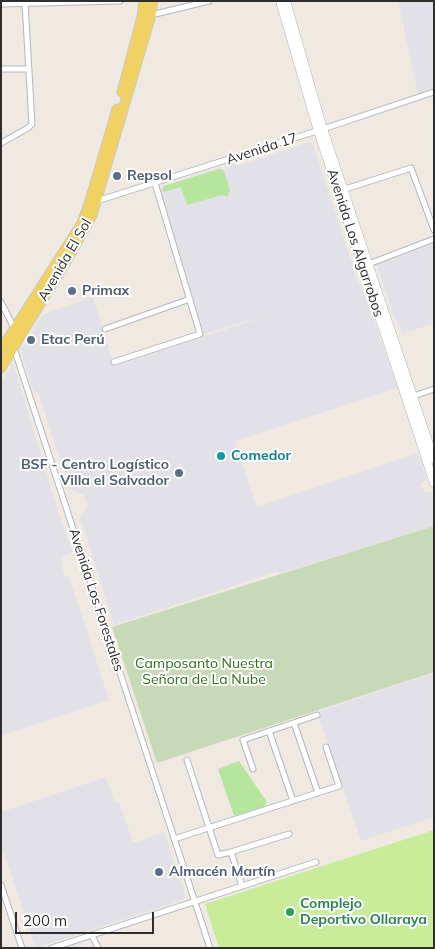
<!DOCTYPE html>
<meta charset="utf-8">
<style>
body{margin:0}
#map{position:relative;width:435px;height:949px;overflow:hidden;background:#efe9e1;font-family:Mulish,sans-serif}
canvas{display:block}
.frame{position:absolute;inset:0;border:2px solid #2e2e2e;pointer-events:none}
.scale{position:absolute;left:15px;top:912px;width:139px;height:22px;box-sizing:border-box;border:2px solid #2e2e2e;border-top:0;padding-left:6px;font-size:15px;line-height:18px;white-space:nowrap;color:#2e2e2e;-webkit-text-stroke:4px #fff;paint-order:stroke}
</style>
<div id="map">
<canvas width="435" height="949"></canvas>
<div class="frame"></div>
<div class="scale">200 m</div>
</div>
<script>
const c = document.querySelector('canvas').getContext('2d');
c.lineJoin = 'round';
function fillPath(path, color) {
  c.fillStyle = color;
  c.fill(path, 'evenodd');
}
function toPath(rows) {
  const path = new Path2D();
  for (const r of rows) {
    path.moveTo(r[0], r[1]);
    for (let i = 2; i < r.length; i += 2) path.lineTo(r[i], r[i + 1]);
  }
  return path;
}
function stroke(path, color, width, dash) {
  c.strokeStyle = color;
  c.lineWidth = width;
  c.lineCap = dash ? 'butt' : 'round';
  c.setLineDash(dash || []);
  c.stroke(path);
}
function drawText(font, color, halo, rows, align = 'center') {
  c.font = font + ' Mulish,sans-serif';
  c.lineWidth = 4;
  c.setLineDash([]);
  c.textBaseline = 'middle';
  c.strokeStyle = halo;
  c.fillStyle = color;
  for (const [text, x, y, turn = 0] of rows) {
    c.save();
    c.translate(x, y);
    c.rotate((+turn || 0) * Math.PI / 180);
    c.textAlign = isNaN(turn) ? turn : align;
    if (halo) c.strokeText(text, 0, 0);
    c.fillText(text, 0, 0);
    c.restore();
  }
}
fillPath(toPath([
 [398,1,434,1,434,89,418,94],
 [310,142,313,144,359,285,361,285,398,388,235,441,257,507,418,453,427,479,421,484,424,492,427,491,432,493,434,499,434,526,279,574,278,571,114,625,80,517,88,506,84,495,70,490,38,392,34,393,20,349,25,344,42,315,93,297,114,366,281,311,204,334,160,190,164,186,220,168,223,170,235,163,237,166],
 [434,243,434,323,402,334,399,325,397,324,376,263],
 [13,363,59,514,73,552,61,557,63,564,62,566,65,577,69,576,109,700,1,736,1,382],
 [434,673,434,817,361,841,317,712],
 [106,777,115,803,119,802,133,843,164,832,185,894,183,900,36,948,1,845,1,812]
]), '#e3e1e8');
fillPath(toPath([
 [219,169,224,171,230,190,227,197,222,195,187,205,181,187,163,192,162,190,164,186],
 [239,761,267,802,264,807,234,816,218,769]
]), '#b6e59e');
fillPath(toPath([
 [434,526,434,672,157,763,112,627]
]), '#c8d9b8');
fillPath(toPath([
 [434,830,434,948,219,948,205,904]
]), '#c9ec9a');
const street = toPath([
 [1,4,120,1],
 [151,15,209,1],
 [1,69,29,69],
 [1,143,28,128,32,124,25,3],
 [342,190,411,168,434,230],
 [97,201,323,129,434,92],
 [366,265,434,239],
 [1,302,15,330],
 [105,329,190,299],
 [13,345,210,948],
 [114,362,200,334,155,183],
 [411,397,434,389],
 [294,723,318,793],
 [269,731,293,801],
 [187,760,218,855,231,852,289,834],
 [253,769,243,740,317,715],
 [174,839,339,786,326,747],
 [231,852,242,886],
 [1,885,22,948],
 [92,935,98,948],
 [52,948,316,862]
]);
const secondary = toPath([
 [280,1,318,131,434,483],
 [286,1,323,129,434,459]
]);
const primary = toPath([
 [122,92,142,17,144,1],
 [1,350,82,223,89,204,117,109],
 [1,368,67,260,92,215,151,15,153,1]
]);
stroke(street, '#b4b7c1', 7);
stroke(secondary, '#b4b7c1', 9);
stroke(primary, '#c9c9c9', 11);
stroke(street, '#fff', 5);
stroke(secondary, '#fff', 8);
stroke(primary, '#f2d163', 9);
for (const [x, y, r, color] of [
 [117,176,5,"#5c6f8a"],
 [72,291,5,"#5c6f8a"],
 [31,340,5,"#5c6f8a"],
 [221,456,5,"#0f9aa8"],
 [179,473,5,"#5c6f8a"],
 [159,872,5,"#5c6f8a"],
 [290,912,5,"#2e9e5b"]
]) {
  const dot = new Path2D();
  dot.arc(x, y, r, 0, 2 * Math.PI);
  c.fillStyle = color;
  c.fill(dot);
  stroke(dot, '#fff', 2);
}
drawText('14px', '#2e2e2e', '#fff', [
 ["Avenida 17",262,149,-18],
 ["Avenida Los Algarrobos",355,243,72],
 ["Avenida El Sol",65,260,-60],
 ["Avenida Los Forestales",96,600,72]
]);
drawText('bold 14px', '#4e5e75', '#fff', [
 ["Repsol",127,176],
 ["Primax",82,291],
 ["Etac Perú",41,340],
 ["BSF - Centro Logístico",169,465,"right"],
 ["Villa el Salvador",169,481,"right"],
 ["Almacén Martín",169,872]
], 'left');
drawText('bold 14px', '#0d838f', '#fff', [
 ["Comedor",231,456]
], 'left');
drawText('14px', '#2c6e1b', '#fff', [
 ["Camposanto Nuestra",204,664],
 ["Señora de La Nube",204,680]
]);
drawText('bold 14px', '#27864d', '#fff', [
 ["Complejo",300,904],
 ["Deportivo Ollaraya",300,920]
], 'left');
</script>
